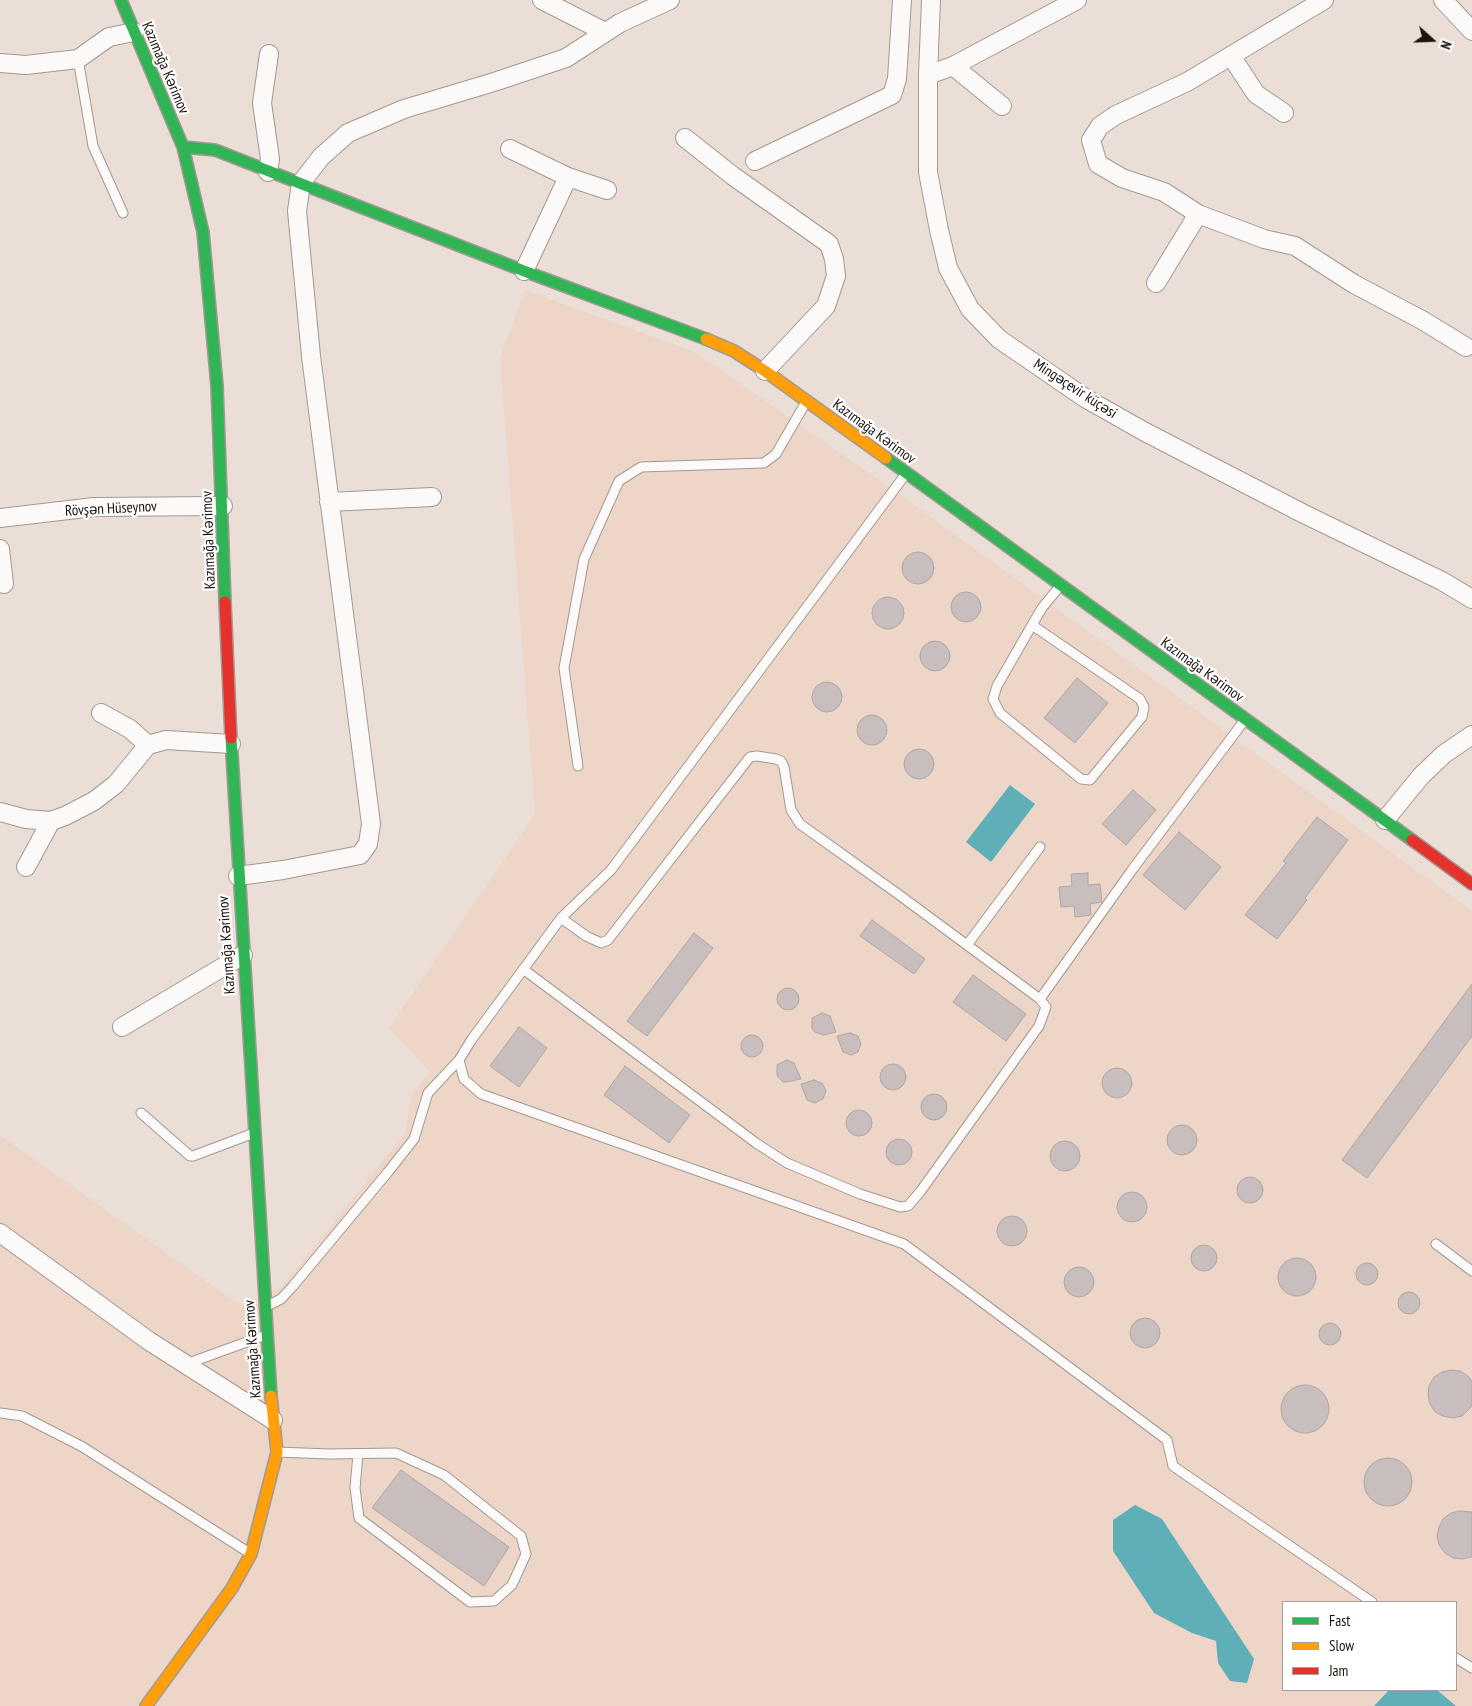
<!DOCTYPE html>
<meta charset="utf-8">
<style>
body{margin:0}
#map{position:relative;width:1472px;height:1706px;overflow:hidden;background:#ebded6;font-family:"PT Sans Narrow",sans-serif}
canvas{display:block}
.legend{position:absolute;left:1282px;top:1601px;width:175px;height:90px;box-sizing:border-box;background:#fff;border:1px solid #a3a09e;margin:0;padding:6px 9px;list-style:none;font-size:15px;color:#1a120d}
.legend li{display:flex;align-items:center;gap:10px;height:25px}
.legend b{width:25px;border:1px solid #a3a09e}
.north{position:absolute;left:1407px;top:15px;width:50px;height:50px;-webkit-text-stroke:4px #fff;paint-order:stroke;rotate:110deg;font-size:14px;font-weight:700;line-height:20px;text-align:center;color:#1a120d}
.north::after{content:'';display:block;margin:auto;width:18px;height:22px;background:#1a120d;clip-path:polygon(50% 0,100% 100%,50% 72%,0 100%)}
</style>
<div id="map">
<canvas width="1472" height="1706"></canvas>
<ul class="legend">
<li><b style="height:6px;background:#30b455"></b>Fast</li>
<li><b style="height:6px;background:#ff9f0a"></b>Slow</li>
<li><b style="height:6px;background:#e5322d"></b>Jam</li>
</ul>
<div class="north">N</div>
</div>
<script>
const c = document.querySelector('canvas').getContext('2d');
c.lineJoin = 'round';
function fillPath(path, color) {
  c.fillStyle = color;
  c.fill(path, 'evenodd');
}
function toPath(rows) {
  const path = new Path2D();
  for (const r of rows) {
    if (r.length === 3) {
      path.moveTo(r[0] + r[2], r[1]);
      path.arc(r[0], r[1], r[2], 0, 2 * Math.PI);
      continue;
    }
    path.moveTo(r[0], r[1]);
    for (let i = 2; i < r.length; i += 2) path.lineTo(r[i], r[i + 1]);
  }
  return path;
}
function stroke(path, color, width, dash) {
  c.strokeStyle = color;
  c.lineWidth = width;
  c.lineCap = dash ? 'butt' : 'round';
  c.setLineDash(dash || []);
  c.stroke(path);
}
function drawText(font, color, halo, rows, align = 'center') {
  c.font = font + ' "PT Sans Narrow",sans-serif';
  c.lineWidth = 4.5;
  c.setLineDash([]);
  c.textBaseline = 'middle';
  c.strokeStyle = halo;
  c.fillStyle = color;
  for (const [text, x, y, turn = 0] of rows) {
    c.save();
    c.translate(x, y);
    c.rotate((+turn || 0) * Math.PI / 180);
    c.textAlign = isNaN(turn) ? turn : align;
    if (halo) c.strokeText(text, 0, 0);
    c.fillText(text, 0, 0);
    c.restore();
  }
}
fillPath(toPath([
 [525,290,695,352,902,496,1472,911,1472,1706,0,1706,0,1135,241,1306,282,1287,405,1133,411,1096,430,1072,389,1028,535,814,500,358],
 [1283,1602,1456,1602,1456,1690,1283,1690]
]), '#edd6c8');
fillPath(toPath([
 [1010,785,1035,804,991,862,966,842],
 [1135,1505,1162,1519,1254,1659,1247,1683,1230,1681,1218,1663,1216,1641,1192,1633,1154,1613,1113,1551,1113,1520],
 [1389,1690,1437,1690,1456,1706,1374,1706]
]), '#5eafb8');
const building = toPath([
 [918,568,16],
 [966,607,15],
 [888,613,16],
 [935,656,15],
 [1077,678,1108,703,1075,743,1044,718,1077,678],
 [827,697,15],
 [872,730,15],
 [919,764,15],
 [1133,790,1156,810,1126,845,1102,824,1133,790],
 [1317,817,1348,840,1305,898,1307,900,1277,939,1245,915,1286,863,1283,861,1317,817],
 [1179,832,1221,867,1185,910,1143,875,1179,832],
 [1088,873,1088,885,1100,884,1102,902,1090,904,1091,915,1075,917,1074,906,1061,907,1059,887,1072,886,1071,874,1088,873],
 [872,920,925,959,914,974,860,936,872,920],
 [694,933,713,948,647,1036,627,1021,694,933],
 [973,975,1026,1014,1006,1041,953,1002,973,975],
 [1472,984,1472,1036,1367,1178,1342,1160,1472,984],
 [788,999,11],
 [822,1013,830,1016,836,1032,823,1035,815,1032,812,1029,812,1018,822,1013],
 [519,1027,547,1048,519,1087,490,1066,519,1027],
 [850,1033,858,1036,861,1044,858,1052,851,1055,843,1052,837,1036,850,1033],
 [752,1046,11],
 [787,1060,794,1063,801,1079,787,1082,783,1082,777,1076,777,1065,787,1060],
 [893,1077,13],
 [625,1066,690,1115,669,1143,604,1095,625,1066],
 [1117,1083,15],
 [814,1080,822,1083,826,1091,823,1099,815,1103,807,1100,801,1084,814,1080],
 [934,1107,13],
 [859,1123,13],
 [1182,1140,15],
 [899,1152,13],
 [1065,1156,15],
 [1250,1190,13],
 [1132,1207,15],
 [1012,1231,15],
 [1204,1258,13],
 [1297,1277,19],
 [1367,1274,11],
 [1079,1282,15],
 [1409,1303,11],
 [1145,1333,15],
 [1330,1334,11],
 [1451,1370,1460,1371,1468,1376,1472,1381,1472,1406,1462,1416,1453,1418,1443,1416,1435,1412,1430,1404,1428,1395,1429,1386,1434,1377,1442,1372,1451,1370],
 [1305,1409,24],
 [1388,1482,24],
 [401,1470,509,1547,484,1586,372,1508,401,1470],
 [1460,1511,1472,1512,1472,1557,1462,1559,1453,1558,1445,1553,1439,1545,1437,1536,1439,1527,1443,1519,1451,1513,1460,1511]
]);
fillPath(building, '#c8bebd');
stroke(building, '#b0a6a4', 1);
const lane = toPath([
 [78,59,93,146,123,213],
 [905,475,611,870,561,918,472,1039,459,1060,464,1079,481,1094,904,1244,1167,1440,1173,1466,1372,1602],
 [1032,625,1140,699,1144,707,1142,717,1090,780,1081,779,1000,713,993,699,997,686,1032,625,1042,608,1060,586],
 [578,766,564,668,584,559,619,481,641,467,764,463,776,454,806,402],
 [967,945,1040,847],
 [523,969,756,1143,787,1163,860,1194,900,1207,908,1206,920,1192,1039,1026,1046,1007,1040,999,898,894,800,824,791,810,784,767,781,761,776,759,757,756,750,757,746,762,608,940,601,943,586,936,561,918],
 [1040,999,1132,870,1244,721],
 [141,1113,190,1156,193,1156,254,1133],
 [1436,1244,1472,1271],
 [269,1305,281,1299,293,1286,388,1172,414,1139,428,1093,459,1060],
 [186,1364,266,1335],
 [0,1413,22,1416,81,1446,248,1552],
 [277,1452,329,1454,396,1453,444,1475,521,1536,526,1554,512,1585,494,1601,470,1602,359,1518,355,1488,358,1454],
 [1456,1658,1472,1668]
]);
const street = toPath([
 [542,0,605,32],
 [931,0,928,75,928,172,939,230,948,268,970,309,999,339,1085,398,1145,432,1304,514,1442,581,1472,599],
 [1324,0,1187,82,1116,115,1100,126,1091,140,1098,164,1122,178,1164,192,1198,214,1264,239,1295,246,1354,284,1422,320,1466,347],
 [1443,0,1472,31],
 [1231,56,1256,94,1284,113],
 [0,63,26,65,78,59,109,37,134,32],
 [953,66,1002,106],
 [928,75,953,66,1077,0],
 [685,138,733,176,829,244,834,259,836,276,826,306,765,371],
 [510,149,568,177,607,190],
 [755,161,892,95,897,79,902,0],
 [268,172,270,159,262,103,269,54],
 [524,271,568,177],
 [1156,283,1198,214],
 [329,502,432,497],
 [0,518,94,507,223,506],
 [0,549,4,584],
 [101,713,130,729,148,745],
 [0,812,26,819,51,821,65,816,94,801,116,784,148,745,166,740,231,744],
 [1385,820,1421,776,1444,754,1472,735],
 [26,867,51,821],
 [238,876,283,870,360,855,368,844,371,824,311,356,297,211,301,183,321,157,348,133,404,109,494,82,566,58,620,23,670,0],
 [122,1027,243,955],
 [0,1233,149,1341,273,1420]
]);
const fast = toPath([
 [121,0,183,147,203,232,217,386,225,602],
 [183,147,215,150,524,271,706,339],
 [886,458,1412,840],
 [231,738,271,1396]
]);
const slow = toPath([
 [706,339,734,351,765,371,886,458],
 [146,1706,232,1588,251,1554,277,1452,271,1396]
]);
const jam = toPath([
 [225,602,231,738],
 [1412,840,1472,884]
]);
stroke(lane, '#a29993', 11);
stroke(street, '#a29993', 20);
stroke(fast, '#a29993', 14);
stroke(slow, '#a29993', 14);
stroke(jam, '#a29993', 14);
stroke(lane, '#fcfaf9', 9);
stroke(street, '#fcfaf9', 18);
stroke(fast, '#30b455', 11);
stroke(slow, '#ff9f0a', 11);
stroke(jam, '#e5322d', 11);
drawText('15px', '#1a120d', '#fff', [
 ["Kazımağa Kərimov",165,68,67],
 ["Mingəçevir küçəsi",1075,389,33],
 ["Kazımağa Kərimov",874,432,36],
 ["Rövşən Hüseynov",111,509,-3],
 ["Kazımağa Kərimov",209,540,-92],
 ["Kazımağa Kərimov",1202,670,36],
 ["Kazımağa Kərimov",227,945,-94],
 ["Kazımağa Kərimov",253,1349,-94]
]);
</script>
